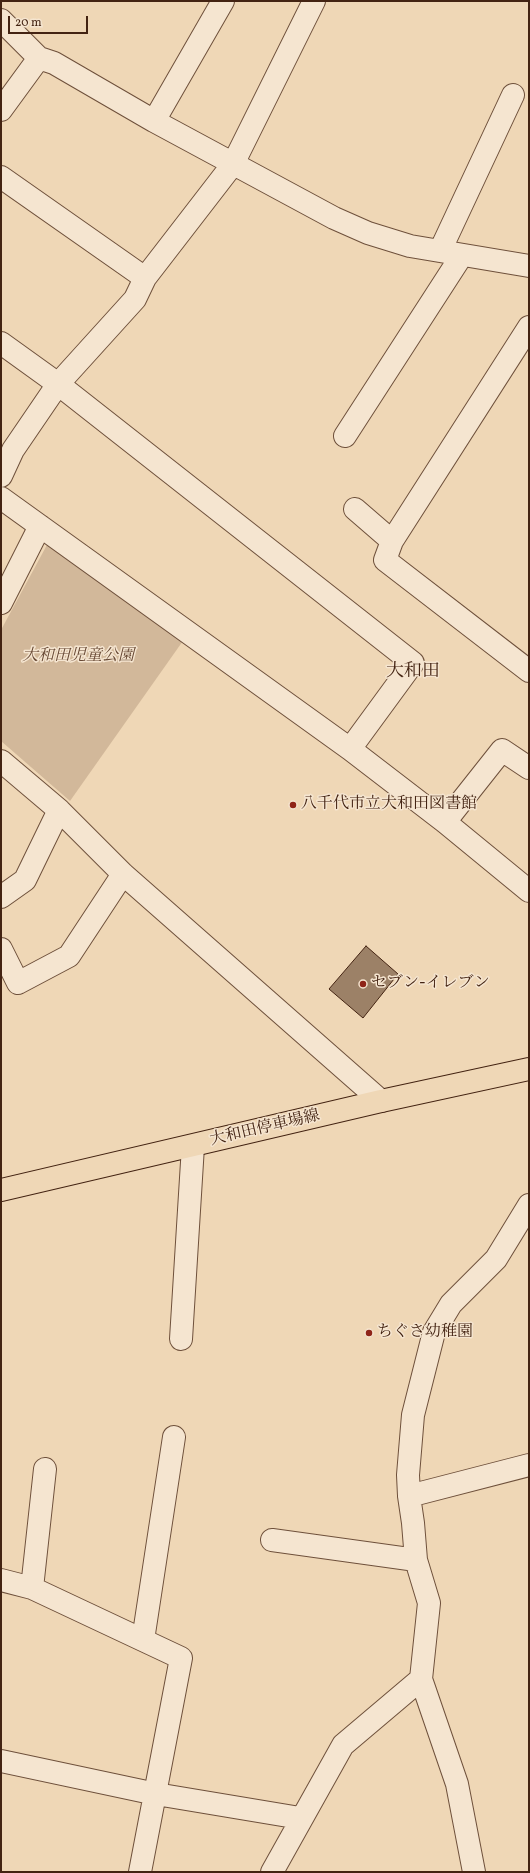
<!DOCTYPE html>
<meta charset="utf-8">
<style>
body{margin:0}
#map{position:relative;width:530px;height:1873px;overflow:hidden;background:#efd7b6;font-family:Vollkorn,serif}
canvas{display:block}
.frame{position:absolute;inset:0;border:2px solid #432312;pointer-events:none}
.scale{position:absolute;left:8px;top:16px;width:80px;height:18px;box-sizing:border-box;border:2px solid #432312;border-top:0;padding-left:5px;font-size:12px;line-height:14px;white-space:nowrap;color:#432312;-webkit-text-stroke:3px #f5e5d0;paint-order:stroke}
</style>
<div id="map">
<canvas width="530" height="1873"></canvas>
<div class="frame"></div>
<div class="scale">20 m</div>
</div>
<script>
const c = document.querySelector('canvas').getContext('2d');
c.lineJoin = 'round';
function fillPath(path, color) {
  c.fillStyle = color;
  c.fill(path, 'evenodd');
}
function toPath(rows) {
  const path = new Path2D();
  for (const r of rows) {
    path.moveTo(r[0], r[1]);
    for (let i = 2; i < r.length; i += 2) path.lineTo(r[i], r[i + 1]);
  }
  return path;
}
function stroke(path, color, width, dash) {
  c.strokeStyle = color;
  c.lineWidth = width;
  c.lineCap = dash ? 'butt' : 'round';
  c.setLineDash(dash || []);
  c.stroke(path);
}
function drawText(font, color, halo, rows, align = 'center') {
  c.font = font + ' Vollkorn,"Noto Serif JP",serif';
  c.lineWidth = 3;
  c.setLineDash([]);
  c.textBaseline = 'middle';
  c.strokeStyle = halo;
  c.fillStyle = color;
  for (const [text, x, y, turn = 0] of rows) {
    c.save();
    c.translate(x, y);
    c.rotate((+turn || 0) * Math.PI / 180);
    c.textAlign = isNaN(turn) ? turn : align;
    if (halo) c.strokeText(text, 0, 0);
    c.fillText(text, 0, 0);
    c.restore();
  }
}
fillPath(toPath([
 [48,543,185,638,70,801,1,741,1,630]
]), '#d2b89a');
const building = toPath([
 [366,946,398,974,363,1018,329,989,366,946]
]);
fillPath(building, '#9c8167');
stroke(building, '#432312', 1);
const minor = toPath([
 [1,20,39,58,54,63,154,121,334,218,368,233,410,246,529,266],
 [1,110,39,58],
 [154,121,223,1],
 [1,177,145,278],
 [440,251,513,95],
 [529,327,392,541,385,560,529,671],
 [1,343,58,384,413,663,350,749],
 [345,436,462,255],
 [1,476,13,450,58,384,135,299,145,278,233,164,314,1],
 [1,498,350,749,445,822,529,891],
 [355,509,392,541],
 [1,603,40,526],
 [1,761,59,810,123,874,381,1101],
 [445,822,502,750,529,768],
 [1,897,25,880,59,810],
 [1,949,18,983,69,956,123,874],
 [181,1339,193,1146],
 [409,1496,529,1465],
 [272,1540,416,1560],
 [1,1580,32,1588,181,1658,140,1872],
 [32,1588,45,1469],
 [143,1640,174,1437],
 [1,1761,156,1794,300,1818],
 [272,1872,343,1745,421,1679],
 [474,1872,457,1784,421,1679,429,1603,416,1560,413,1523,409,1496,408,1475,413,1415,434,1332,451,1304,496,1259,529,1205]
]);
const major = toPath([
 [1,1190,381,1101,529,1069]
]);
stroke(minor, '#6e503b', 24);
stroke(major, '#432312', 24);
stroke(minor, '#f5e5d0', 22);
stroke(major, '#efd7b6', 22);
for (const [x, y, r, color] of [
 [293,805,4,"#8f2418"],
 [363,984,4,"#8f2418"],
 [369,1333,4,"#8f2418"]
]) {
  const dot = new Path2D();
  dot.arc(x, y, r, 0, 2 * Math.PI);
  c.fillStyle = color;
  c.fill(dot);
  stroke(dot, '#f5e5d0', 1.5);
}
drawText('italic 16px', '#674834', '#f5e5d0', [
 ["大和田児童公園",78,657]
]);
drawText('16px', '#432312', '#f5e5d0', [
 ["八千代市立大和田図書館",301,805],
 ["セブン-イレブン",371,984],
 ["ちぐさ幼稚園",377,1333]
], 'left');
drawText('16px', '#432312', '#f5e5d0', [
 ["大和田停車場線",265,1129,-13]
]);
drawText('18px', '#432312', '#f5e5d0', [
 ["大和田",413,673]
]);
</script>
